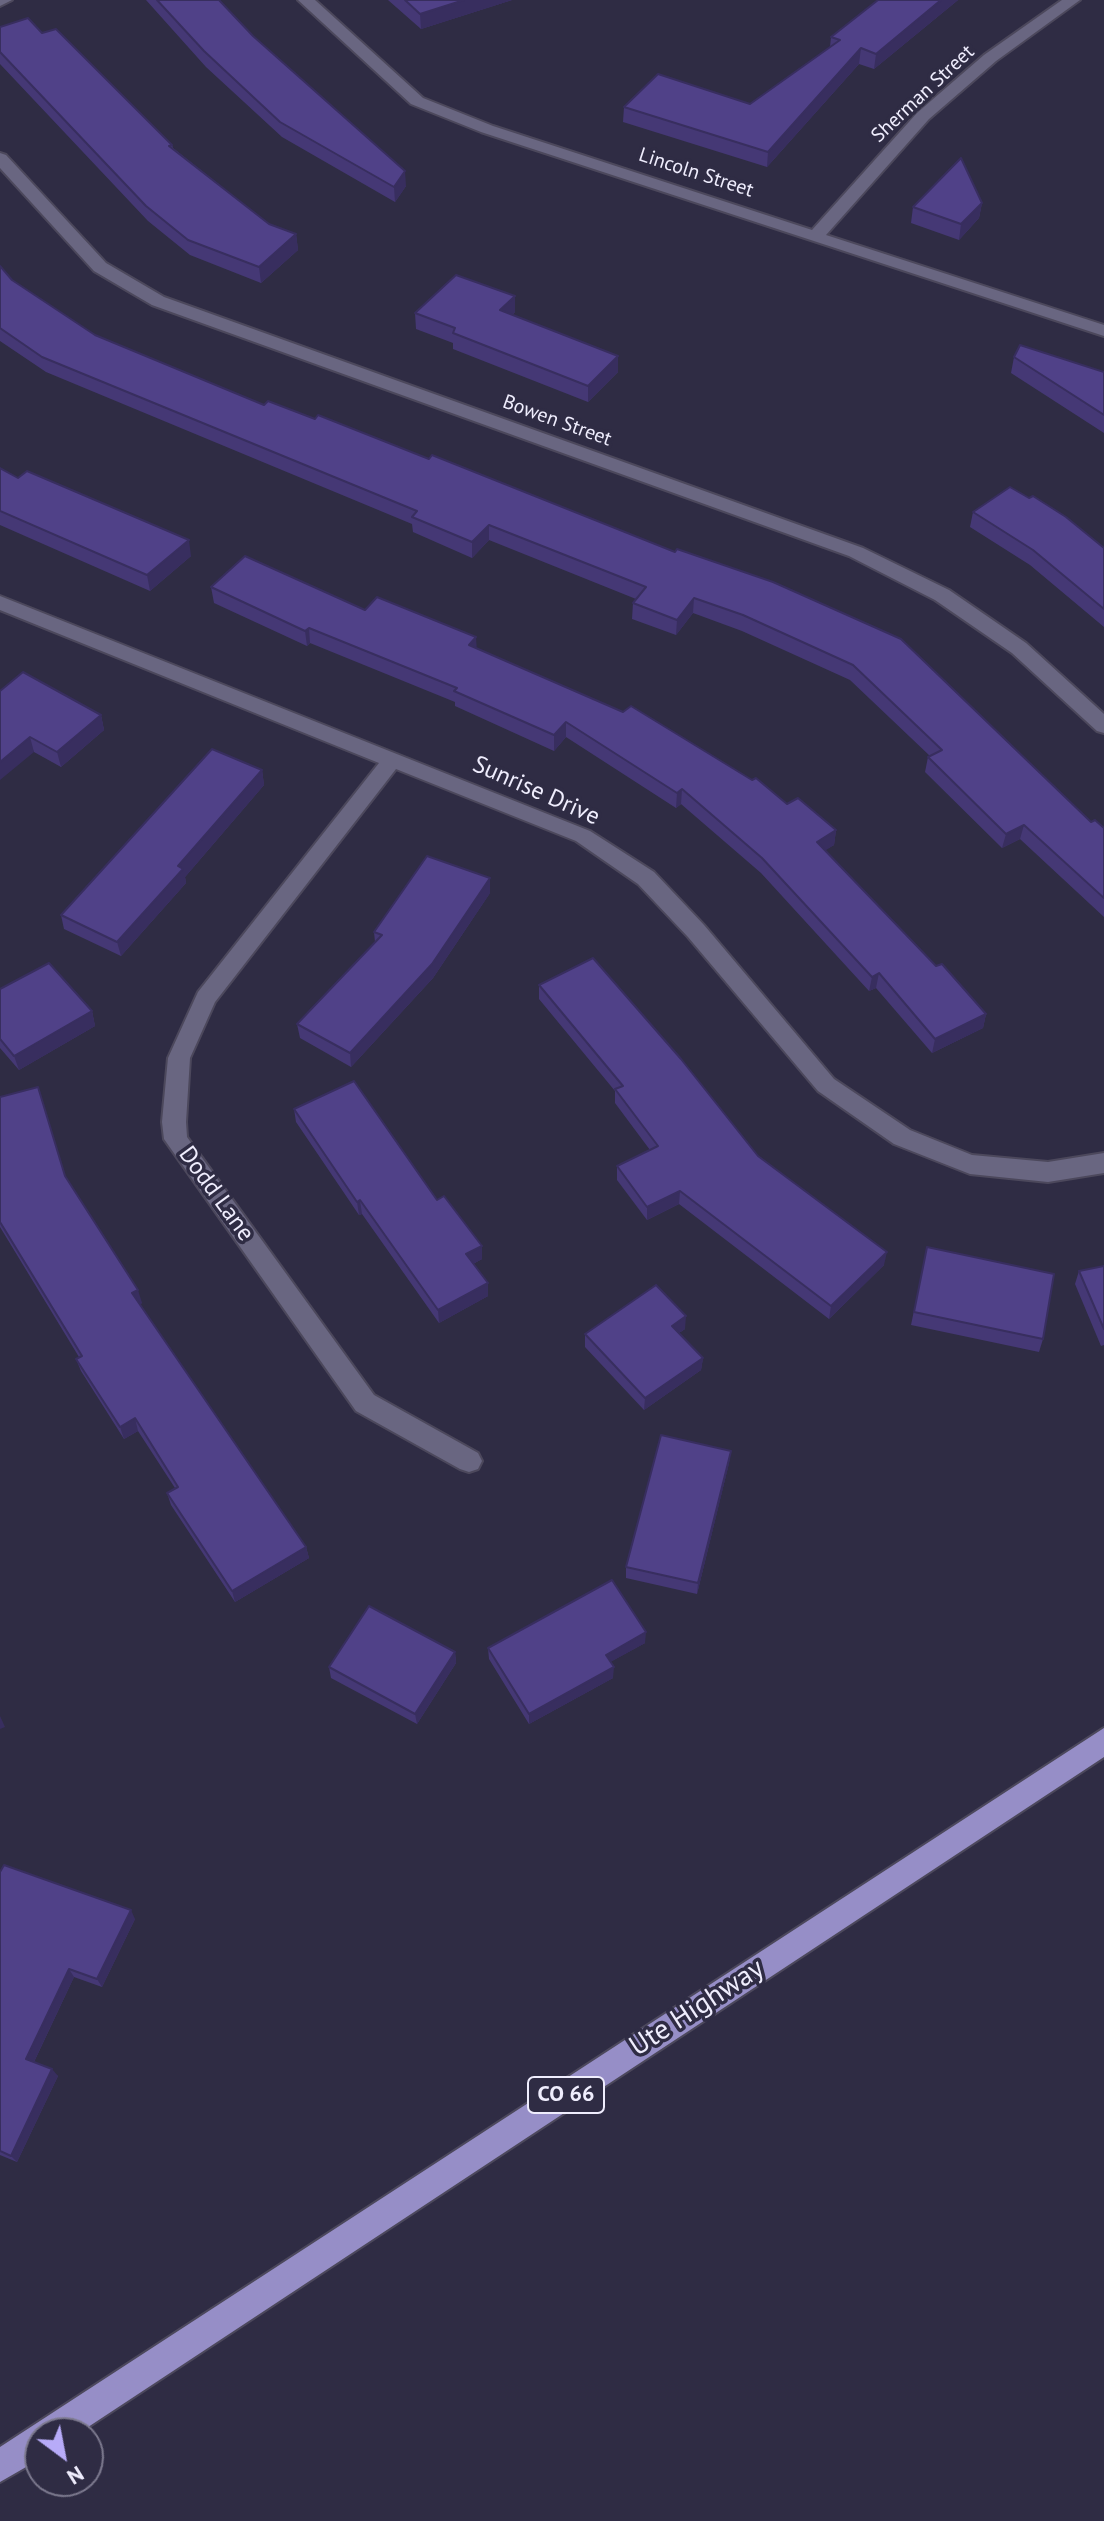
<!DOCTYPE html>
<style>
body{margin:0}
#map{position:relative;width:1104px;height:2521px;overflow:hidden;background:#2f2c44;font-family:"PT Sans",sans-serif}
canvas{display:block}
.north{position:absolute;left:24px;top:2417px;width:80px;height:80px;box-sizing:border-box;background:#2f2c44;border:2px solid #7c798e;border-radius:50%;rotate:148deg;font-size:22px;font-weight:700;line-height:32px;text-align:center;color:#efedfd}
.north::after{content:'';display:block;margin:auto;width:28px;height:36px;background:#b7abf8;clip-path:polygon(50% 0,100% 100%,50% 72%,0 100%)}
</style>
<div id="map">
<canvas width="1104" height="2521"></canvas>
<div class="north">N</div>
</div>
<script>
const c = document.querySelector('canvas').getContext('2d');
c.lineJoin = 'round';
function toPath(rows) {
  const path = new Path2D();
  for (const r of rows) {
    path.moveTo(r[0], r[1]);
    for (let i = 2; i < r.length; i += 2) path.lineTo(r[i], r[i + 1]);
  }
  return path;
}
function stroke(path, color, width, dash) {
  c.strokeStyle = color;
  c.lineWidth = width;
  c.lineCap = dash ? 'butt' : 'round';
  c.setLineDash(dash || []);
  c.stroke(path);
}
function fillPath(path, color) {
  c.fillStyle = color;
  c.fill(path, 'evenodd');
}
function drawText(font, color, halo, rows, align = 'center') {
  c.font = font + ' "PT Sans",sans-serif';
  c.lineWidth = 7;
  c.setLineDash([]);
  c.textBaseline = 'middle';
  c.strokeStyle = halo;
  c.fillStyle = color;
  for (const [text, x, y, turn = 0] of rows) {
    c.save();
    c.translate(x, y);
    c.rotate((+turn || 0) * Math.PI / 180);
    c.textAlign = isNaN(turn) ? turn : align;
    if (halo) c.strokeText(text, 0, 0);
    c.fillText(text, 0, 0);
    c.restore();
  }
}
const street = toPath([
 [298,0,315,0,423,98,493,126,812,230,917,113,984,55,1062,0,1080,0,996,61,929,119,826,235,1104,325,1104,336,481,132,411,104,298,0],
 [0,153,6,155,106,263,164,297,863,548,949,590,1026,643,1104,714,1104,733,1097,731,1012,653,935,600,849,556,152,305,94,271,0,168,0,153],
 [0,596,590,831,654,872,704,925,834,1079,910,1130,972,1155,1048,1162,1104,1153,1104,1173,1048,1182,970,1174,894,1144,818,1091,688,937,638,884,576,841,396,769,215,1002,190,1058,186,1122,187,1137,374,1395,478,1453,482,1461,478,1469,469,1472,460,1469,356,1411,164,1139,162,1122,168,1058,198,992,379,763,0,610,0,596]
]);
const secondary = toPath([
 [0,0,12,0,0,6,0,0]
]);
const primary = toPath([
 [1104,1728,1104,1757,79,2433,40,2433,40,2459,0,2482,0,2447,1104,1728]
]);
stroke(street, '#4c485c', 4);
stroke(secondary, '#4c485c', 4);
stroke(primary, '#4c485c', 4);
fillPath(street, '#696681');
fillPath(secondary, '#696681');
fillPath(primary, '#968ec7');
fillPath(toPath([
 [146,0,219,0,253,36,406,186,395,202,282,137,206,67],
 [388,0,512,0,421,29],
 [878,0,958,0,874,69,859,64,767,167,623,122,624,107,750,104,830,47,831,37],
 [0,27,42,33,172,145,173,148,269,224,296,234,298,250,261,283,190,255,148,221,0,64],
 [982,203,979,218,959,240,911,223,913,207],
 [0,266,12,280,95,335,264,405,315,419,429,459,675,552,677,549,1091,822,1104,828,1104,917,1020,839,1002,848,925,772,928,757,930,756,850,680,742,631,693,613,676,635,632,619,633,603,636,599,489,540,472,558,413,532,412,524,46,372,0,341],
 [515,312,512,315,618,356,618,372,588,402,453,349,453,343,416,329,415,313],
 [1014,357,1104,372,1104,433,1011,373],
 [0,468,18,478,191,556,150,591,0,525],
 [973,512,1104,548,1104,627,1030,565,970,527],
 [211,587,365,610,477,648,836,830,834,845,825,850,936,966,986,1014,983,1028,932,1053,876,988,869,991,761,873,681,804,676,808,566,737,554,751,455,706,455,702,310,643,307,646,214,603],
 [0,691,101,715,104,730,61,767,34,752],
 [262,770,264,785,185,877,186,883,121,956,64,929,61,915],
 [490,893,433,978,351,1067,300,1038,297,1024,375,942,374,932],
 [539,985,758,1156,884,1265,829,1319,679,1204,647,1220,617,1180,617,1166,650,1150,615,1103,615,1091,539,999],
 [0,989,92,1011,95,1026,19,1070,0,1048],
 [0,1097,65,1177,142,1303,140,1304,306,1547,309,1558,235,1602,171,1505,167,1493,175,1488,138,1431,124,1439,81,1371,76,1359,79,1357,0,1227],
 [294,1109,437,1200,482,1259,473,1264,488,1296,439,1323,362,1214,359,1215,296,1122],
 [927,1247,1043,1339,1039,1352,911,1325],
 [1104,1266,1104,1345,1101,1346,1075,1284,1079,1271],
 [685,1329,679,1333,703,1358,701,1370,644,1410,585,1347,585,1334],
 [731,1451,729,1463,697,1594,626,1578,626,1567],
 [645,1643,610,1662,613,1678,529,1724,489,1659,488,1648],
 [455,1652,456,1663,417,1724,331,1678,329,1667],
 [0,1872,135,1919,102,1987,74,1977,34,2062,58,2076,17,2162,0,2155]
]), '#453875');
fillPath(toPath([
 [464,0,512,0,421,29,420,14],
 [941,0,958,0,874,69,876,54],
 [861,48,859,64,767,167,768,152],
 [405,171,406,186,395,202,394,187],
 [982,203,979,218,959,240,961,224],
 [296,234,298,250,261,283,259,267],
 [515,296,515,312,500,326,500,310],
 [618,356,618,372,588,402,588,386],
 [489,525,489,540,472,558,472,542],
 [189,540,191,556,150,591,147,575],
 [694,598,693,613,676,635,677,620],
 [309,628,310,643,307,646,305,631],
 [476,637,477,652,469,645],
 [101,715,104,730,61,767,57,752],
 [566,722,566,737,554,751,554,735],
 [30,737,34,752,0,780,0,762],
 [262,770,264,785,185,877,186,883,121,956,117,942,178,866],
 [682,789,681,804,676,808,677,793],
 [1024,825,1020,839,1002,848,1006,834],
 [836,830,834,845,815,857,817,842],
 [490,878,490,893,433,978,351,1067,350,1053],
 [879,973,876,988,869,991,872,977],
 [92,1011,95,1026,19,1070,14,1056],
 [986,1014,983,1028,932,1053,935,1039],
 [680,1191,679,1204,647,1220,647,1207],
 [360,1200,362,1214,359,1215,357,1202],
 [482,1246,482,1259,467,1267,466,1254],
 [887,1252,884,1265,829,1319,831,1306],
 [488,1283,488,1296,439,1323,438,1310],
 [138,1290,142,1303,136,1306,132,1293],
 [686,1316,685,1329,671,1338,672,1326],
 [703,1358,701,1370,644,1410,645,1398],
 [135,1418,138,1431,124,1439,120,1427],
 [731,1451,729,1463,697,1594,698,1583],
 [306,1547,309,1558,235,1602,232,1591],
 [646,1632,645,1643,605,1665,606,1655],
 [455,1652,456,1663,417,1724,415,1714],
 [614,1667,613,1678,529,1724,529,1714],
 [0,1716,5,1727,0,1729],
 [131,1910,135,1919,102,1987,97,1979],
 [69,1969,74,1977,32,2066,26,2059],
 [52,2069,58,2076,17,2162,11,2156]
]), '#382e5f');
const building = toPath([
 [157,0,219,0,253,36,405,171,394,187,280,122,204,51,157,0],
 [405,0,464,0,420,14,405,0],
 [878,0,941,0,876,54,861,48,768,152,624,107,658,74,750,104,840,40,831,37,878,0],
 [28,18,42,33,56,29,172,145,169,146,269,224,296,234,259,267,188,240,146,206,0,52,0,27,28,18],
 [961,158,982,203,961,224,913,207,961,158],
 [0,266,12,280,95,335,264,405,268,401,315,419,318,415,429,459,432,455,675,552,677,549,773,582,901,639,1091,822,1095,820,1104,828,1104,898,1024,825,1006,834,928,757,942,750,853,665,743,615,694,598,677,620,633,603,646,587,489,525,472,542,412,517,417,511,42,357,0,328,0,266],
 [456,275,515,296,500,310,618,356,588,386,453,333,455,328,415,313,456,275],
 [1020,345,1104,372,1104,415,1014,357,1020,345],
 [0,468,18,478,27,471,189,540,147,575,0,511,0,468],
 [1010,487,1029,498,1033,496,1066,517,1104,548,1104,609,1033,550,973,512,1010,487],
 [245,556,365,610,377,597,476,637,469,645,623,712,631,706,752,780,756,778,787,804,798,798,836,830,817,842,936,966,942,964,986,1014,935,1039,879,973,872,977,762,858,682,789,677,793,566,722,554,735,454,691,457,688,309,628,305,631,211,587,245,556],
 [23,672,101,715,57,752,30,737,0,762,0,691,23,672],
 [212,749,262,770,178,866,183,869,117,942,61,915,212,749],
 [427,856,490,878,432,964,350,1053,297,1024,382,935,374,932,427,856],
 [593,958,681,1059,758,1156,887,1252,831,1306,680,1191,647,1207,617,1166,658,1146,615,1089,623,1086,539,985,593,958],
 [49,963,92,1011,14,1056,0,1039,0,989,49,963],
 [354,1081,437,1200,444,1196,482,1246,466,1254,488,1283,438,1310,360,1200,357,1202,294,1109,354,1081],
 [38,1087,65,1176,138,1290,132,1293,306,1547,232,1591,167,1493,178,1487,135,1418,120,1427,76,1359,82,1356,0,1222,0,1097,38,1087],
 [927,1247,1054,1274,1043,1339,914,1312,927,1247],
 [1104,1266,1104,1329,1079,1271,1104,1266],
 [656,1285,686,1316,672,1326,703,1358,645,1398,585,1334,656,1285],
 [661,1435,731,1451,698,1583,626,1567,661,1435],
 [612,1580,646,1632,606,1655,614,1667,529,1714,488,1648,612,1580],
 [369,1606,455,1652,415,1714,329,1667,369,1606],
 [4,1865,131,1910,97,1979,69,1969,26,2059,52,2069,11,2156,0,2151,0,1872,4,1865]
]);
fillPath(building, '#504188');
stroke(building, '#382e5f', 2);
drawText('20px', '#efedfd', '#2f2c44', [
 ["Sherman Street",923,94,-43],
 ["Lincoln Street",696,173,18],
 ["Bowen Street",557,421,20]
]);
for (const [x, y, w] of [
 [566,2095,76]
]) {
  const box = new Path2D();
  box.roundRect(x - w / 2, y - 18, w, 36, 6);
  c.fillStyle = '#2f2c44';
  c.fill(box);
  stroke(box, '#efedfd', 2);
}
drawText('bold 22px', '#efedfd', null, [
 ["CO 66",566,2095]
]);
drawText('24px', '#efedfd', '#2f2c44', [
 ["Sunrise Drive",536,791,24],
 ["Dodd Lane",216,1194,54]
]);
drawText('28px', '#efedfd', '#2f2c44', [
 ["Ute Highway",697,2008,-33]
]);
</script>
